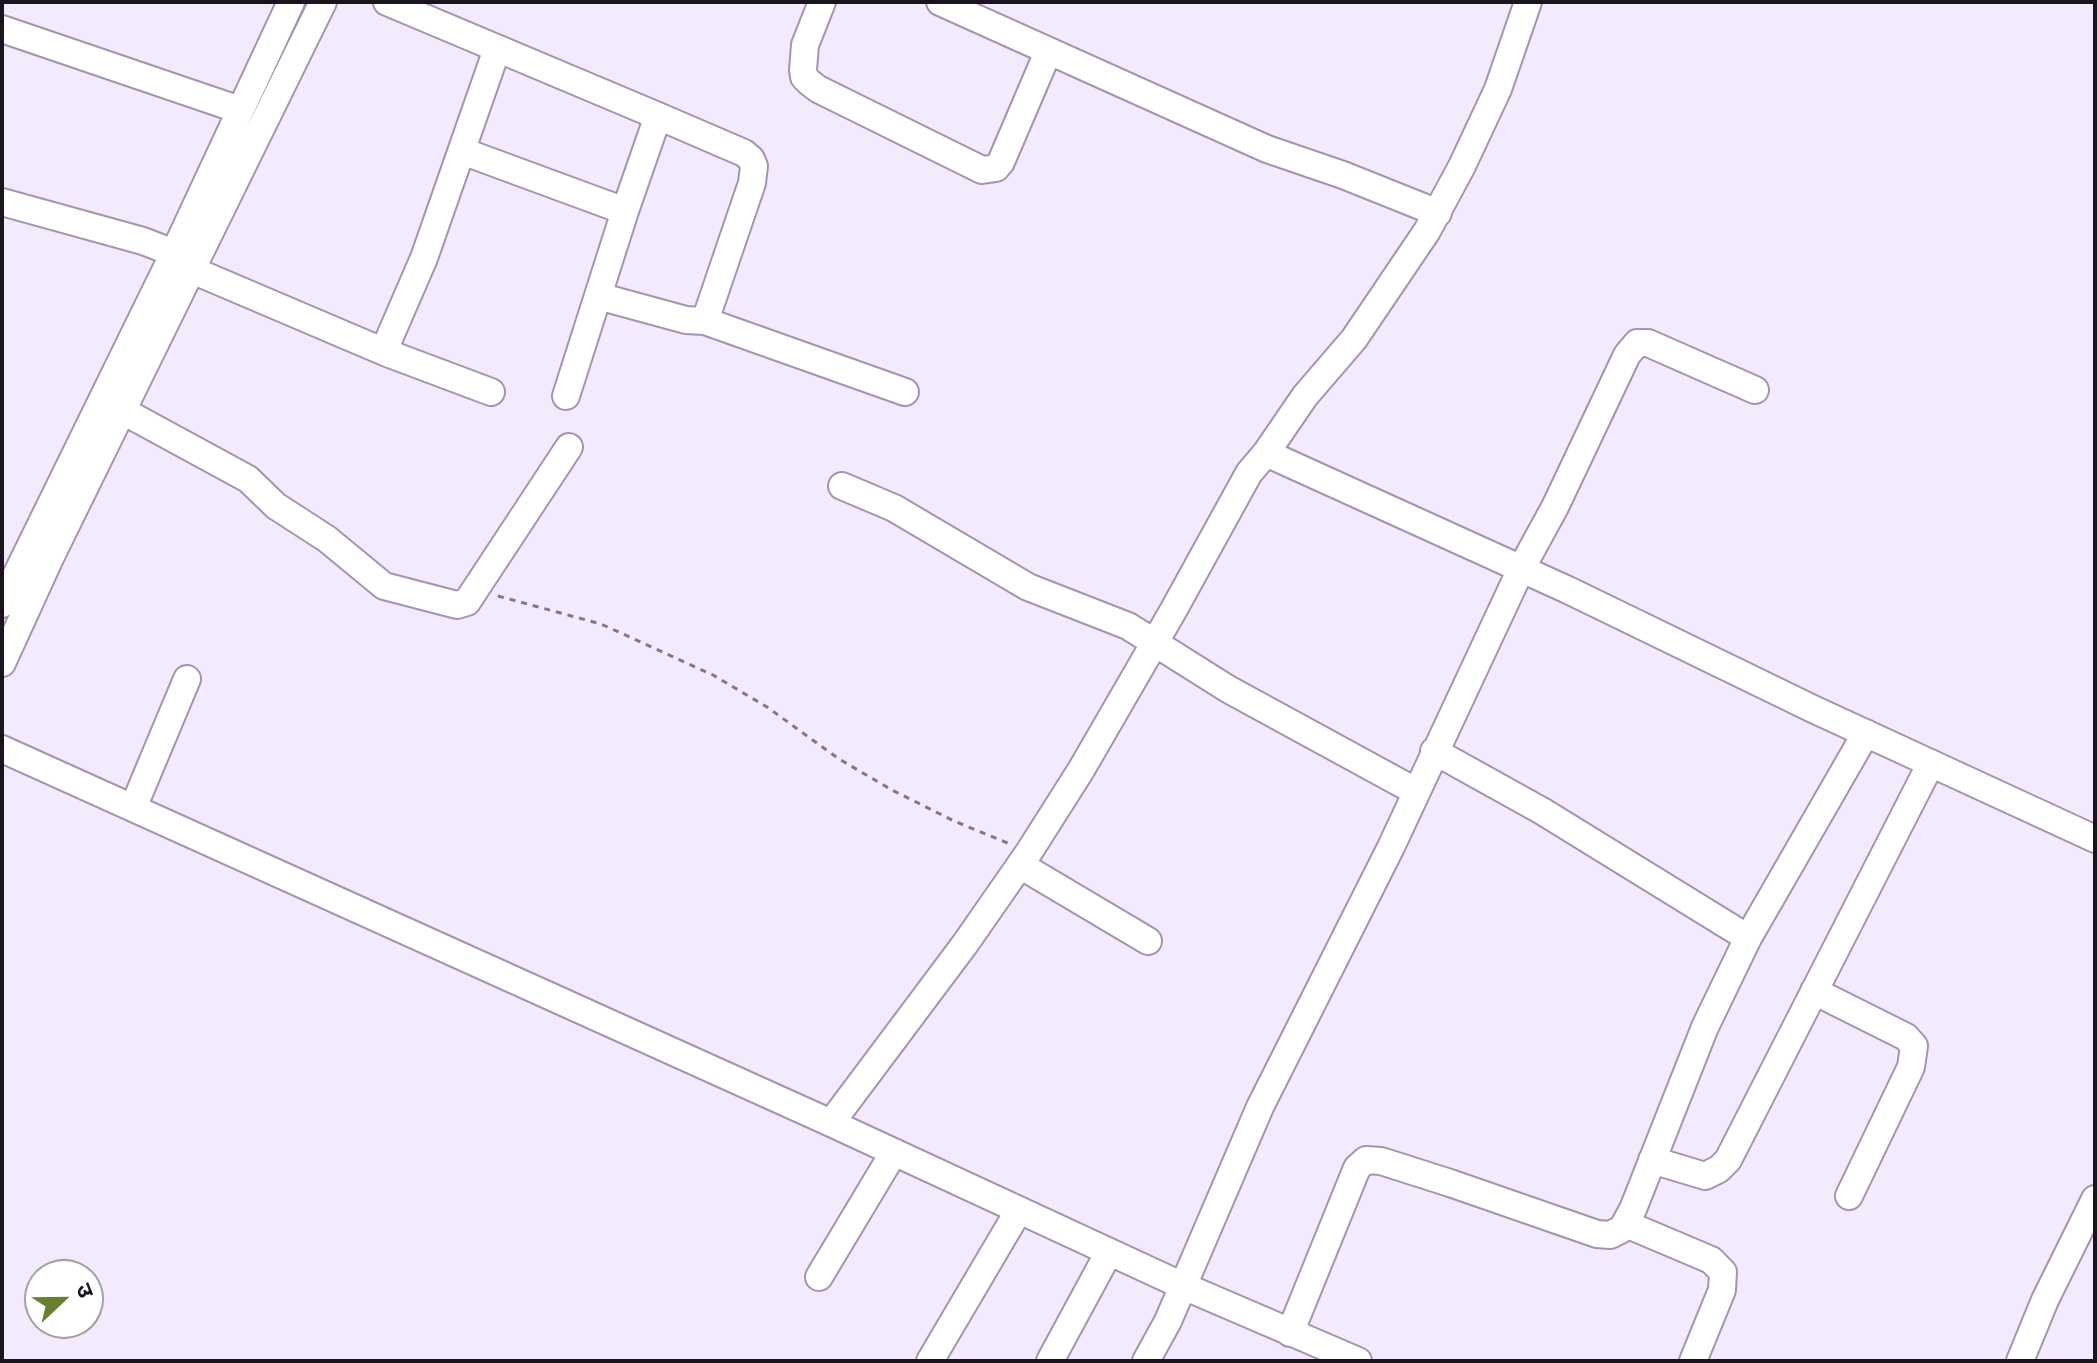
<!DOCTYPE html>
<meta charset="utf-8">
<style>
body{margin:0}
#map{position:relative;width:2097px;height:1363px;overflow:hidden;background:#f4eafd;font-family:Cabin,"Noto Sans Devanagari",sans-serif}
canvas{display:block}
.frame{position:absolute;inset:0;border:4px solid #1b141f;pointer-events:none}
.north{position:absolute;left:24px;top:1259px;width:80px;height:80px;box-sizing:border-box;background:#fff;border:2px solid #a4a1a5;border-radius:50%;rotate:68deg;font-size:22px;font-weight:700;line-height:32px;text-align:center;color:#1b141f}
.north::after{content:'';display:block;margin:auto;width:28px;height:36px;background:#667f32;clip-path:polygon(50% 0,100% 100%,50% 72%,0 100%)}
</style>
<div id="map">
<canvas width="2097" height="1363"></canvas>
<div class="frame"></div>
<div class="north">उ</div>
</div>
<script>
const c = document.querySelector('canvas').getContext('2d');
c.lineJoin = 'round';
function toPath(rows) {
  const path = new Path2D();
  for (const r of rows) {
    path.moveTo(r[0], r[1]);
    for (let i = 2; i < r.length; i += 2) path.lineTo(r[i], r[i + 1]);
  }
  return path;
}
function stroke(path, color, width, dash) {
  c.strokeStyle = color;
  c.lineWidth = width;
  c.lineCap = dash ? 'butt' : 'round';
  c.setLineDash(dash || []);
  c.stroke(path);
}
const minor = toPath([
 [387,2,658,116,744,153,751,159,754,166,752,183,705,321,686,320,598,296],
 [822,2,805,45,803,70,804,77,809,82,818,89,982,170,996,168,1001,162,1048,52],
 [940,2,1267,149,1343,175,1438,213],
 [2,29,240,110],
 [462,151,625,211],
 [2,202,143,241,174,253],
 [192,270,387,353,491,392],
 [705,321,905,392],
 [387,353,385,348,424,258,497,49],
 [566,396,625,211,658,116],
 [123,411,248,479,276,506,327,539,384,586,457,605,467,602,569,447],
 [1266,453,1305,396,1354,339,1427,231,1462,166,1498,89,1528,2],
 [842,486,894,508,1028,587,1128,626,1228,689,1415,791],
 [2,604,174,253,291,2],
 [2,663,50,558,323,2],
 [2,749,831,1123,1181,1285,1358,1361],
 [1434,751,1542,811,1748,938],
 [133,808,187,679],
 [1020,865,1148,941],
 [1814,991,1906,1037,1914,1046,1911,1067,1849,1196],
 [831,1123,965,944,1029,852,1081,770,1173,611,1249,473,1266,453,1568,590,1813,709,2095,839],
 [1652,1160,1705,1176,1719,1169,1728,1160,1931,763],
 [1626,1224,1711,1260,1723,1272,1722,1290,1693,1361],
 [819,1277,894,1152],
 [1290,1333,1357,1168,1366,1160,1381,1161,1450,1183,1597,1234,1610,1235,1622,1229,1633,1209,1705,1027,1748,938,1866,733],
 [930,1361,1019,1210],
 [1050,1361,1109,1252],
 [1146,1361,1168,1321,1260,1107,1391,847,1521,569,1555,507,1627,355,1637,343,1648,343,1755,390],
 [2020,1361,2045,1300,2095,1199]
]);
stroke(minor, '#a494b1', 30);
stroke(toPath([
 [498,596,601,624,713,675,767,707,839,759,892,790,954,821,1010,844]
]), '#807887', 3, [6, 6]);
stroke(minor, '#fff', 26);
</script>
